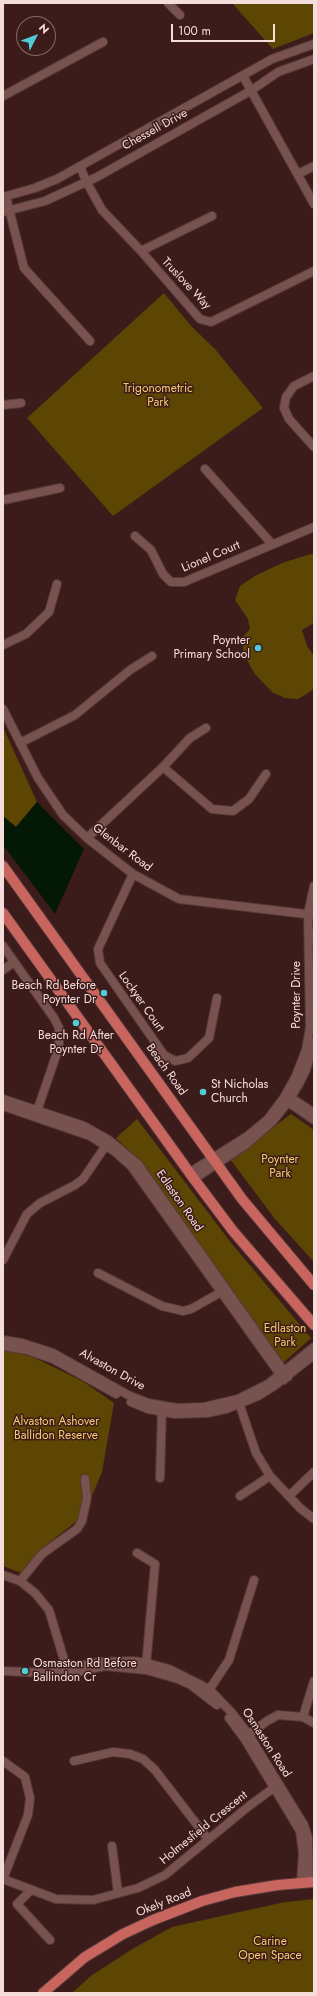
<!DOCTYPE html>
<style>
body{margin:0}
#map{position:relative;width:317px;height:1996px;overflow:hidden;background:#3c1c1a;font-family:Jost,sans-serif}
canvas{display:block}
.frame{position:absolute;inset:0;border:4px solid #f5dddb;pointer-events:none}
.north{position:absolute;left:16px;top:16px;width:40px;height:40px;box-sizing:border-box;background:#3c1c1a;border:1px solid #866967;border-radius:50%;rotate:48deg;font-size:11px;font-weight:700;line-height:16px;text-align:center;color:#f5dddb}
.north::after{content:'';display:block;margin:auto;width:14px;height:18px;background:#52cbd8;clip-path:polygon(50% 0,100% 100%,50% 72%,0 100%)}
.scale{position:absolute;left:171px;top:24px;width:104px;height:18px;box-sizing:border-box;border:2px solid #f5dddb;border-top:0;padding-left:5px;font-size:12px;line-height:14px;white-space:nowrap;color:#f5dddb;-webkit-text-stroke:3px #3c1c1a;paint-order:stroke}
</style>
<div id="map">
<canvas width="317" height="1996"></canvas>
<div class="frame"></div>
<div class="north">N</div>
<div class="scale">100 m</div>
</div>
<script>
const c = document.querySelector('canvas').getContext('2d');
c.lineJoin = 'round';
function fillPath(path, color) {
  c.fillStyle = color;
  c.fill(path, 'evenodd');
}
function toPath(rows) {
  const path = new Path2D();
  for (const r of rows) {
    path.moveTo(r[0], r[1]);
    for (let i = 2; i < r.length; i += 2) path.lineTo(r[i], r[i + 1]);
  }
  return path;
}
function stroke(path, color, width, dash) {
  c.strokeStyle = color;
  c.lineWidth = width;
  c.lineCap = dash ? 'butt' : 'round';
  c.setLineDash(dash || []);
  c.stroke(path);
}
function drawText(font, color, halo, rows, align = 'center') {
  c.font = font + ' Jost,sans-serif';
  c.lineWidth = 3;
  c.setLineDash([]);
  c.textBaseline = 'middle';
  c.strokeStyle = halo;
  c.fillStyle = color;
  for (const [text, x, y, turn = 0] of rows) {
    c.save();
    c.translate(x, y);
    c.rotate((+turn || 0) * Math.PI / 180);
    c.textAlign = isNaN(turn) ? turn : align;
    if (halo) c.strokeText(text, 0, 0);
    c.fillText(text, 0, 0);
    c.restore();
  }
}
fillPath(toPath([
 [232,3,314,3,314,33,273,49],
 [164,293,192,327,215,349,263,408,113,516,27,418],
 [314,553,314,623,302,630,307,646,314,656,314,687,311,691,298,699,285,698,272,692,254,673,244,654,242,638,250,629,248,619,235,600,240,586,255,576,282,563],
 [3,727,37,802,16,827,3,816],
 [291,1114,314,1130,314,1262,275,1219,230,1159],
 [137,1119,232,1244,311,1338,283,1363,144,1166,116,1138],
 [3,1349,33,1357,84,1382,114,1403,102,1472,84,1515,48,1544,21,1573,3,1566],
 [314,1899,314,1993,72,1993,92,1975,134,1948,172,1927,285,1902]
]), '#5d4504');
fillPath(toPath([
 [37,802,84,849,55,914,3,845,3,816,16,827]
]), '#041905');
const minor = toPath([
 [168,3,180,15],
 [243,76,314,204],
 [3,96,103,42],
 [80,166,86,181,102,210,141,251,200,319,211,322,314,271],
 [298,174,314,166],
 [3,197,35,188,57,179,272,59,314,44],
 [6,197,24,268,90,341],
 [3,212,45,201,97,177,252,90,278,72,314,59],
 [141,251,212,216],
 [314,376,294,386,286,397,284,408,289,419,314,447],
 [3,405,21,403],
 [205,469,272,544],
 [3,500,60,488],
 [135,536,151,550,163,574,171,582,184,582,314,527],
 [3,645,26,634,49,612,57,584],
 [3,709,38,778,63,815,87,838,133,874,179,899,314,915],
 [20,743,75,715,130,670,152,656],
 [163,767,212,809,233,811,249,799,266,774],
 [87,838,163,767,190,738,206,728],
 [133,874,98,949,100,963,164,1055,175,1061,188,1058,209,1038,217,998],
 [314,933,314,939],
 [3,946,54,1018,59,1028,59,1047,36,1114],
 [3,970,14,962],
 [287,1095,314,1113],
 [3,1099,84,1126,109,1140,138,1164,288,1377],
 [285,1100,314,1120],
 [3,1106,90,1136,114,1151,131,1166,284,1380],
 [189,1173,246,1137,268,1119,283,1099,295,1078,306,1050,310,1027,308,914,314,886],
 [194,1179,247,1144,273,1121,288,1102,299,1084,306,1070,314,1042],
 [3,1260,27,1214,40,1203,75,1185,83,1179,109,1141],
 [98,1273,162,1306,183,1311,191,1309,225,1290],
 [3,1340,22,1343,53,1353,130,1396,148,1403,177,1408,204,1407,238,1399,268,1384,314,1347],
 [3,1346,27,1350,53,1359,116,1394],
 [238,1400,256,1453,270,1476,300,1508,314,1519],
 [131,1402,148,1409,175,1414,207,1413,226,1409,258,1396,274,1386,314,1355],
 [160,1478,162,1408],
 [240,1496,270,1476],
 [289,1496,314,1472],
 [137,1553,155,1564,146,1666],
 [3,1575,20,1581,35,1593,49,1610,68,1673],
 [20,1581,42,1554,77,1529,82,1521,87,1498,85,1479],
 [3,1671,48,1673,99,1662,133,1661,147,1663,169,1669,209,1689,232,1713,249,1735,304,1825,308,1838,309,1882],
 [67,1674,105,1666,146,1670,178,1679,191,1685,217,1705],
 [207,1693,229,1660,254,1580],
 [303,1717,314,1681],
 [229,1718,244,1738,300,1831,303,1853,301,1882],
 [245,1737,267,1721,278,1715,303,1717,314,1723],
 [3,1761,25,1777,30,1798,28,1815,3,1879,56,1899,93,1900,138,1888,165,1875,249,1806,279,1784],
 [74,1761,113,1752,130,1754,143,1759,155,1770,208,1839],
 [112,1846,118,1893],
 [30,1891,17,1904,50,1940]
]);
const major = toPath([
 [3,866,242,1199,314,1285],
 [3,913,194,1179,233,1231,314,1325],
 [43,1993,85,1957,123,1934,153,1920,202,1901,235,1892,278,1885,314,1882]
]);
stroke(minor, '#553938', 10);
stroke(major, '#553938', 12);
stroke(minor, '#78524e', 8);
stroke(major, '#c8655f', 10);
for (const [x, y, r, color] of [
 [258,648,4,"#52cbd8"],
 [104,993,4,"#52cbd8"],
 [76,1023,4,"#52cbd8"],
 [203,1092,4,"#52cbd8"],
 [25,1671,4,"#52cbd8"]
]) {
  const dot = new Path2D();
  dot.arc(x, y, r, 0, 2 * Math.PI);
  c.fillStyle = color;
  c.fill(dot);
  stroke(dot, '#3c1c1a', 1.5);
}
drawText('12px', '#f5dddb', '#3c1c1a', [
 ["Chessell Drive",155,130,-29],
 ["Truslove Way",186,284,47],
 ["Lionel Court",211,557,-23],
 ["Glenbar Road",122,848,37],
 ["Poynter Drive",297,995,-90],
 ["Lockyer Court",141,1002,55],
 ["Beach Road",166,1070,54],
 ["Edlaston Road",179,1201,55],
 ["Alvaston Drive",112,1370,29],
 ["Osmaston Road",266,1743,57],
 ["Holmesfield Crescent",204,1828,-39],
 ["Okely Road",164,1903,-22]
]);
drawText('12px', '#f7cc70', '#3c1c1a', [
 ["Trigonometric",158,389],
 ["Park",158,403],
 ["Poynter",280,1160],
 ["Park",280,1174],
 ["Edlaston",285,1329],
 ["Park",285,1343],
 ["Alvaston Ashover",56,1422],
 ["Ballidon Reserve",56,1436],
 ["Carine",270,1942],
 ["Open Space",270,1956]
]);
drawText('12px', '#f5dddb', '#3c1c1a', [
 ["Poynter",250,641],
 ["Primary School",250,655],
 ["Beach Rd Before",96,986],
 ["Poynter Dr",96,1000],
 ["Beach Rd After",76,1036,"center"],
 ["Poynter Dr",76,1050,"center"],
 ["St Nicholas",211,1085,"left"],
 ["Church",211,1099,"left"],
 ["Osmaston Rd Before",33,1664,"left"],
 ["Ballindon Cr",33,1678,"left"]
], 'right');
</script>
